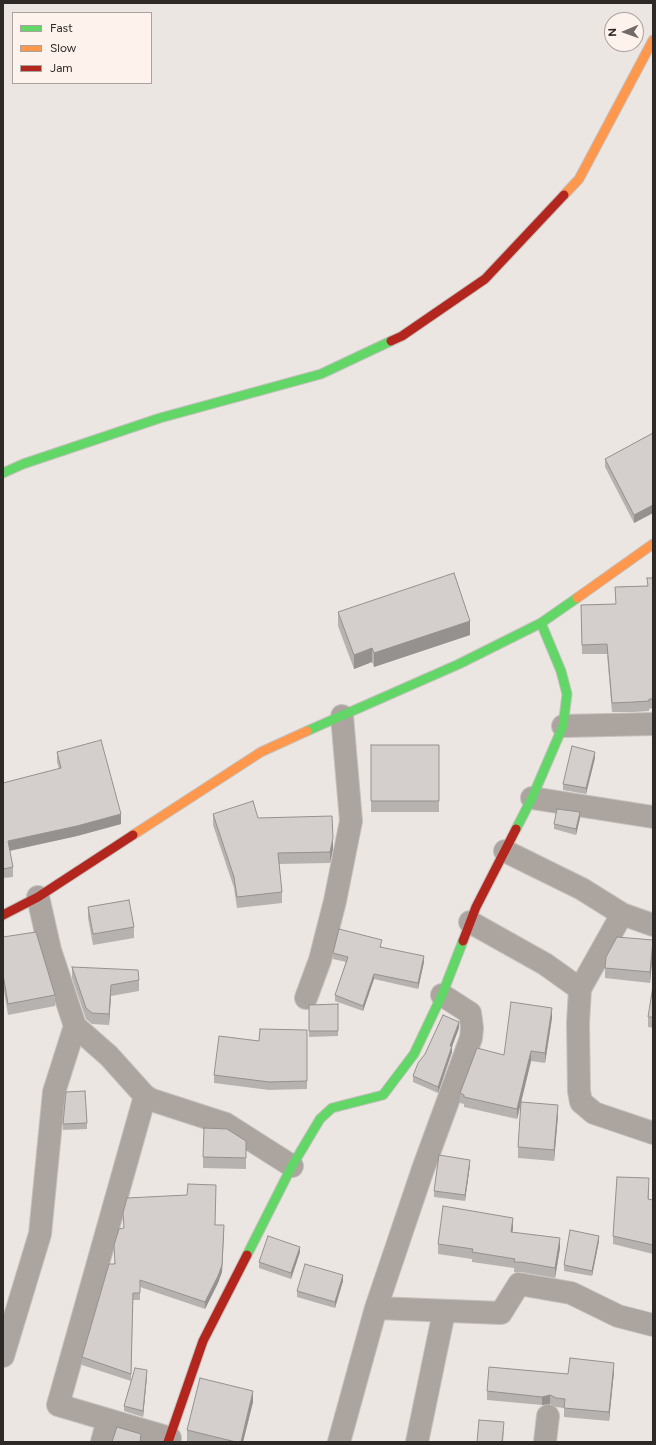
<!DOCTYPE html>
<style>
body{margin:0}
#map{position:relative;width:656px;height:1445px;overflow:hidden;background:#ece6e3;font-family:Figtree,sans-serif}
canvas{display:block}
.frame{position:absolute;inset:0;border:4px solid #2d2927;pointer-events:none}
.legend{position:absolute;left:12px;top:12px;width:140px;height:72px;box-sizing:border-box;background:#fdf3ec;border:1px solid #aaa29d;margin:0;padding:5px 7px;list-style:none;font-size:12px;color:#2d2927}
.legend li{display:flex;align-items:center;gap:8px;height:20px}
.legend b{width:20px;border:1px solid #aaa29d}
.north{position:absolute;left:604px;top:12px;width:40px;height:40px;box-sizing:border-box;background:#fdf3ec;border:1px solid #aaa29d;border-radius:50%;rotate:268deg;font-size:11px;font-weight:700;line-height:16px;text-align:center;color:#2d2927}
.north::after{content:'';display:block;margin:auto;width:14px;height:18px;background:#706b69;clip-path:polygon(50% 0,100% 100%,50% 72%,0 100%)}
</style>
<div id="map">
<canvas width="656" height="1445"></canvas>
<div class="frame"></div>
<ul class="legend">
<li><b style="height:5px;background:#63d668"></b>Fast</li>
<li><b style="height:5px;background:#ff974d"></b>Slow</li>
<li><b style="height:5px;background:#b3261e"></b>Jam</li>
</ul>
<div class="north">N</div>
</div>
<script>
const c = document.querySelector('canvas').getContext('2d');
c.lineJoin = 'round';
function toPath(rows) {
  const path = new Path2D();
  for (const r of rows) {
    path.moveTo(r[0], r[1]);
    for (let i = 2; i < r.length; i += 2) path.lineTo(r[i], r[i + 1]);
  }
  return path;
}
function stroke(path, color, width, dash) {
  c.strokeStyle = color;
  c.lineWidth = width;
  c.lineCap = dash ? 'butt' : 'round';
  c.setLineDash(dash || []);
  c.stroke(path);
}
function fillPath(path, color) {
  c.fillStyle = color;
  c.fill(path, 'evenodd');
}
const street = toPath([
 [563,726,653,724],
 [532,798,653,817],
 [505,851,582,889,622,914,580,989],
 [622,914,653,925],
 [470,922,545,964,580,989,578,1023,579,1091,581,1102,594,1113,653,1133],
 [306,998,320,960,335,901,351,821,342,716],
 [75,1026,109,1056,145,1096,152,1100,226,1124,292,1166],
 [145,1096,58,1405,170,1438],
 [376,1308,501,1313,519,1284,571,1293,618,1316,653,1325],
 [3,1356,40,1234,54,1092,75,1026,50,950,38,897],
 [102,1442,108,1420],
 [339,1442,376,1308,423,1169,471,1038,472,1028,470,1013,442,995],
 [417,1442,444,1312],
 [545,1442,548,1416]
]);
const fast = toPath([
 [3,473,23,464,160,418,321,374,391,341],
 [307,731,459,664,541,623,577,598],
 [516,829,532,798,563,726,567,694,561,671,541,623],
 [247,1255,292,1166,320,1119,332,1108,383,1095,414,1054,442,995,463,941]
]);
const slow = toPath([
 [564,195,579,179,653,40],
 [577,598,653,544],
 [133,835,261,752,307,731]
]);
const jam = toPath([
 [391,341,402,336,485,279,564,195],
 [3,915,38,897,133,835],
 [463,941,476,907,516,829],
 [168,1442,203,1341,247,1255]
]);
stroke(street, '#c5c1be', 24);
stroke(fast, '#c5c1be', 11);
stroke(slow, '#c5c1be', 11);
stroke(jam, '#c5c1be', 11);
stroke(street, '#aba49f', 22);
stroke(fast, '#63d668', 9);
stroke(slow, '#ff974d', 9);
stroke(jam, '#b3261e', 9);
fillPath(toPath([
 [653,433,653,513,634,523,605,467,605,459],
 [653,578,653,708,649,709,649,711,634,712,612,712,607,654,582,654,581,605,616,604,615,587,647,586],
 [338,612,470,635,374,667,372,662,354,669,338,626],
 [371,745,439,745,439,812,371,812],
 [57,752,121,824,77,836,10,851,13,867,13,877,3,878,3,783,59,769,57,762],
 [595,758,586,794,563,790,563,784],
 [213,814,258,818,333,849,330,863,279,864,282,892,282,903,237,908,234,888,213,825],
 [580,818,576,835,554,829,554,824],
 [88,907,134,927,134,938,93,945,88,918],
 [3,937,55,995,55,1006,8,1015,3,985],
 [382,946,381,947,424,962,418,989,374,979,363,1011,335,1001,335,995,346,962,333,959,333,953],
 [653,951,650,983,605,978,605,968],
 [72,967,139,980,139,991,111,996,109,1025,92,1024,86,1019,72,978],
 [653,986,653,1028,648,1027,648,1017],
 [338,1004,338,1036,309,1037,309,1005],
 [552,1018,545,1063,531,1061,517,1119,464,1107,464,1104,460,1103,460,1093,504,1055],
 [459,1028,452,1046,452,1052,438,1093,413,1082,413,1076],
 [307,1030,307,1089,269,1090,214,1083,214,1075,259,1041],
 [558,1116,554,1161,518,1158,518,1147],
 [87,1123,87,1129,63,1130,63,1124],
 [246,1152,246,1169,203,1168,203,1157],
 [470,1165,465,1201,434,1197,434,1191],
 [649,1187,649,1199,653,1200,653,1254,613,1244,613,1236],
 [123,1213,215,1225,224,1233,222,1272,218,1283,205,1309,140,1287,140,1300,133,1300,131,1380,147,1376,143,1417,124,1411,124,1406,131,1381,82,1365,82,1357,114,1264,124,1228],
 [513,1228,512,1232,560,1248,555,1278,521,1272,514,1272,514,1268,472,1262,472,1259,438,1254,438,1244],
 [599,1241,592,1276,564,1271,564,1265],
 [300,1252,291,1279,259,1268,259,1262],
 [343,1281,335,1308,297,1297,297,1291],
 [614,1372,609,1421,564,1417,564,1408,556,1407,550,1404,542,1405,487,1400,487,1391,568,1374],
 [253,1402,243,1442,191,1442,187,1441,187,1430]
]), '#b6b2af');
fillPath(toPath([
 [653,505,653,513,634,523,634,515],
 [470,621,470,635,374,667,374,653],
 [372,648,372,662,354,669,354,655],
 [595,752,595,758,586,794,586,788],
 [580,812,580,818,576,835,576,829],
 [121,814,121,824,77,836,8,851,8,841],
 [333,838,333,849,330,863,330,852],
 [653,940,653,951,650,983,650,972],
 [424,956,424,962,418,989,418,983],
 [374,974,374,979,363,1011,363,1006],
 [111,985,111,996,109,1025,109,1014],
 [552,1008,552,1018,545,1063,545,1053],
 [459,1022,459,1028,450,1052,450,1046],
 [452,1046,452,1052,438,1093,438,1087],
 [531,1051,531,1061,517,1119,517,1109],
 [558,1105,558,1116,554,1161,554,1150],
 [470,1160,470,1165,465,1201,465,1195],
 [513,1218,513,1228,511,1241,511,1232],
 [224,1225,222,1272,218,1283,205,1309,205,1302],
 [599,1236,599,1241,592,1276,592,1271],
 [560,1238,560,1248,555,1278,555,1268],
 [300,1247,300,1252,291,1279,291,1273],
 [343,1275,343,1281,335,1308,335,1302],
 [614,1363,614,1372,609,1421,609,1412],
 [147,1370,147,1376,143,1417,143,1411],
 [253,1391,253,1402,243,1442,241,1442],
 [550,1395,550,1404,542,1405,542,1397],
 [504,1422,503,1442,502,1442]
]), '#94918f');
const building = toPath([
 [653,433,653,505,634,515,605,459,653,433],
 [454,573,470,621,374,653,372,648,354,655,338,612,454,573],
 [647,578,653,578,653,699,649,699,649,701,634,702,612,703,607,644,582,645,581,605,616,604,615,587,648,586,647,578],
 [101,740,121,814,77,826,8,841,13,867,3,869,3,783,61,768,57,752,101,740],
 [371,745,439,745,439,801,371,801,371,745],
 [572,746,595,752,586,788,563,784,572,746],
 [253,801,258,818,332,816,333,838,330,852,278,853,282,892,237,897,234,877,213,814,253,801],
 [557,809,580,812,576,829,554,824,557,809],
 [129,900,134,927,93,934,88,907,129,900],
 [339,929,382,940,380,947,424,956,418,983,374,974,363,1006,335,995,348,957,333,953,339,929],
 [36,932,55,995,8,1004,3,974,3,937,36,932],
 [617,937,653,940,650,972,605,968,606,957,617,937],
 [72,967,138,970,139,980,111,985,109,1014,92,1013,86,1008,72,967],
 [653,986,653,1017,648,1017,653,986],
 [511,1002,552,1008,545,1053,531,1051,517,1109,464,1097,464,1095,460,1093,477,1048,504,1055,511,1002],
 [338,1004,338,1031,309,1031,309,1005,338,1004],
 [443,1015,459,1022,450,1046,452,1046,438,1087,413,1076,418,1063,425,1054,443,1015],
 [260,1029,307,1030,307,1081,269,1082,214,1075,219,1036,259,1041,260,1029],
 [85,1091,87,1123,63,1124,66,1092,85,1091],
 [521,1102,558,1105,554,1150,518,1147,521,1102],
 [204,1128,227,1129,246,1141,246,1158,203,1157,204,1128],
 [439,1155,470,1160,465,1195,434,1191,439,1155],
 [617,1177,649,1178,648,1199,653,1200,653,1245,613,1236,617,1177],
 [188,1184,216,1185,215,1225,224,1225,222,1265,218,1276,205,1302,140,1280,140,1293,133,1293,131,1374,82,1357,109,1264,115,1264,114,1245,119,1229,124,1228,123,1213,127,1198,187,1195,188,1184],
 [443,1206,513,1218,511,1232,560,1238,555,1268,521,1262,514,1262,515,1259,472,1252,473,1249,438,1244,443,1206],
 [570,1230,599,1236,592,1271,564,1265,570,1230],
 [268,1236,300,1247,291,1273,259,1262,268,1236],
 [305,1264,343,1275,335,1302,297,1291,305,1264],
 [570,1358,614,1363,609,1412,564,1408,565,1399,556,1398,550,1395,542,1397,487,1391,489,1367,568,1374,570,1358],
 [135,1368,147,1370,143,1411,124,1406,135,1368],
 [200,1378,253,1391,241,1442,236,1442,187,1430,200,1378],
 [479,1420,504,1422,502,1442,477,1442,479,1420],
 [117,1427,141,1434,140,1442,112,1442,117,1427]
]);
fillPath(building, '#d4cfcc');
stroke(building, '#94918f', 1);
</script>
